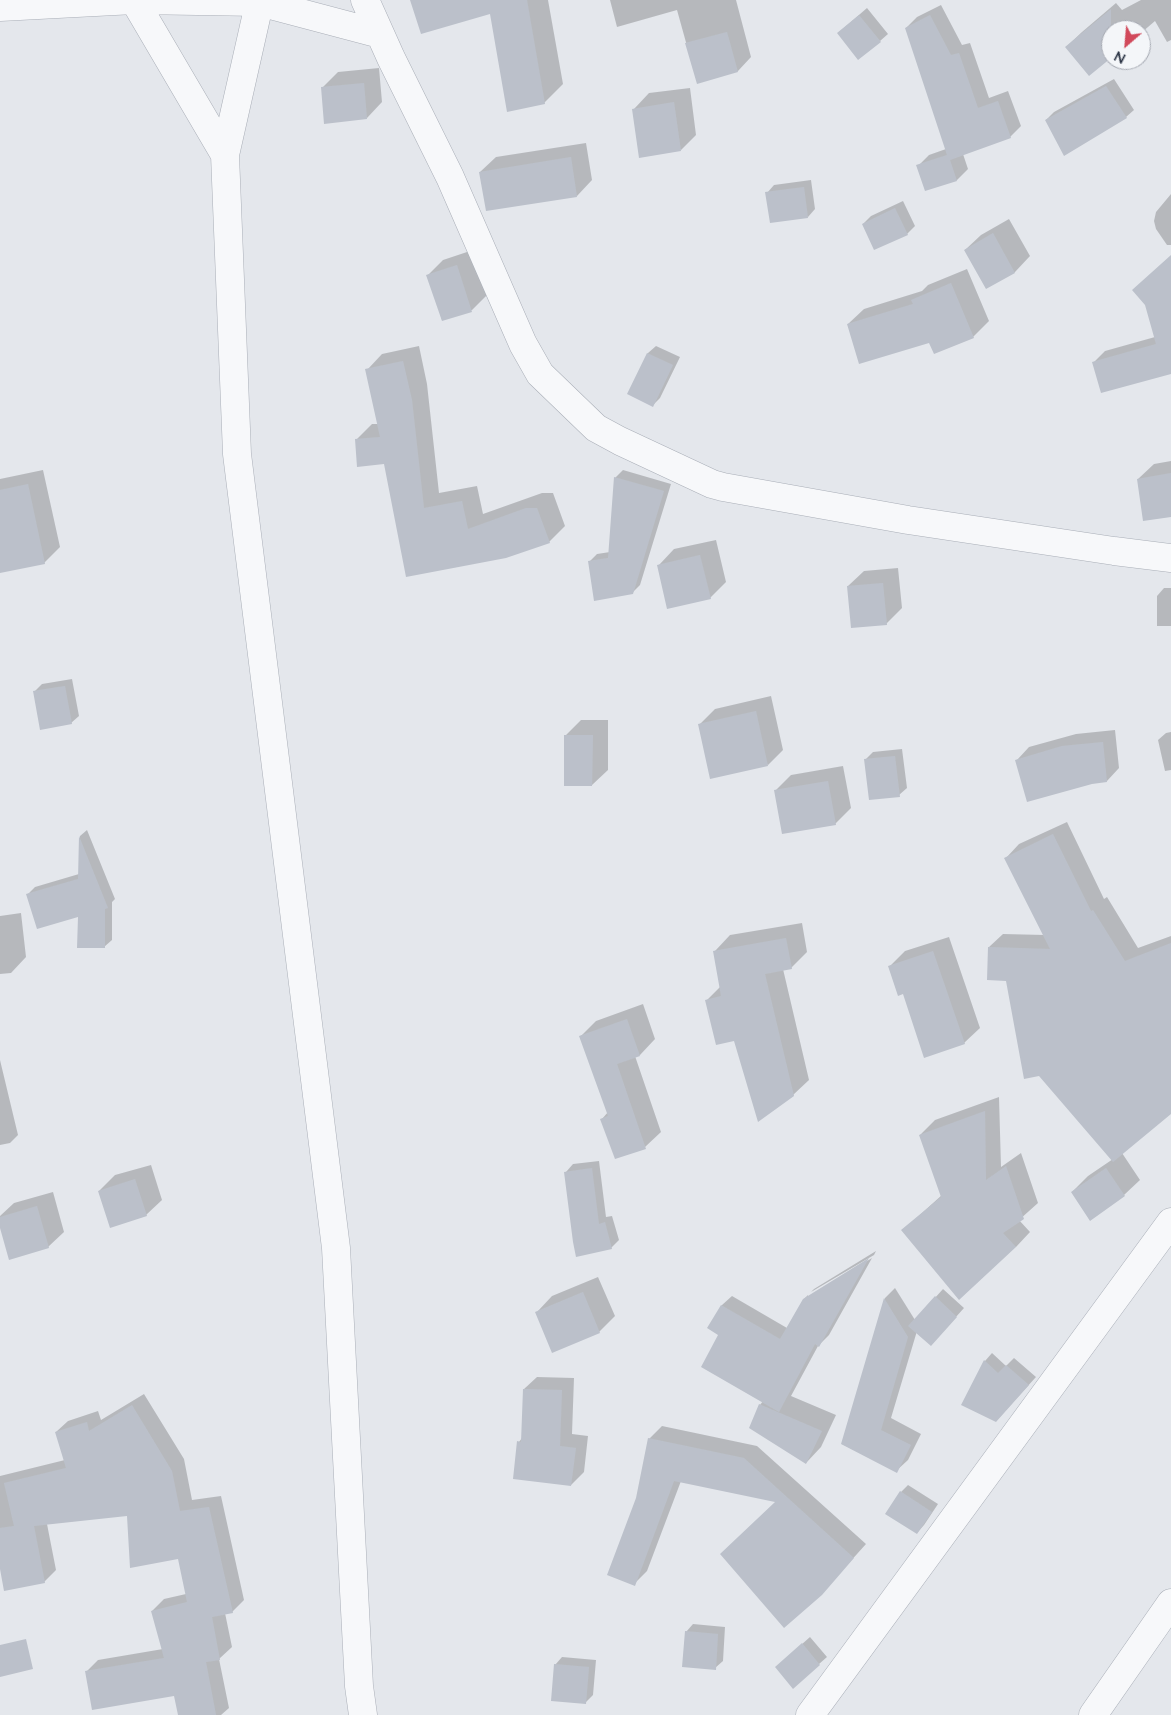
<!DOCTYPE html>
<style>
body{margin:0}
#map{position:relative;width:1171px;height:1715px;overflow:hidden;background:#e4e7ec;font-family:Lato,sans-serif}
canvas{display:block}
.north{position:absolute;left:1101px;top:20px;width:50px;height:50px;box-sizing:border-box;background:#f4f6f9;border:1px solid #a4a8b1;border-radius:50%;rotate:207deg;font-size:14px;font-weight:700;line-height:20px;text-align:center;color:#2b3445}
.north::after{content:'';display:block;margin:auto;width:18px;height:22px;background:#d1495b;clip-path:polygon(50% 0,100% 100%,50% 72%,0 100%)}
</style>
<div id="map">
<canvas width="1171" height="1715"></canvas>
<div class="north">N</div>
</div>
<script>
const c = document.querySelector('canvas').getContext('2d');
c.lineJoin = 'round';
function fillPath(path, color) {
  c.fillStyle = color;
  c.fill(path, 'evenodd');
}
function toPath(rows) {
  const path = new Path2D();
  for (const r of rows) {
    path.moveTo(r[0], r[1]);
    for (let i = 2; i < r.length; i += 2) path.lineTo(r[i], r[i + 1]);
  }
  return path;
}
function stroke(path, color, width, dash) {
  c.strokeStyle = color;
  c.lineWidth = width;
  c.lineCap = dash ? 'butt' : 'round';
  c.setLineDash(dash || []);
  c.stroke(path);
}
fillPath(toPath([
 [411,0,548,0,563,84,544,103,491,13],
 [610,0,736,0,751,57,738,71,697,82,677,10,617,27],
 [1141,0,1171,0,1171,40,1167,42,1155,21,1141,33,1141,30,1111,30,1111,57,1066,47,1082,32,1116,3,1122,10],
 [941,5,962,45,970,43,989,98,1008,91,1021,126,1010,137,963,154,968,169,957,180,926,190,918,166,929,155,946,149,906,28,917,17],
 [867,8,888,34,880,41,838,33],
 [379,68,382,102,367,118,322,88,338,72],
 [1114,79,1134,110,1126,117,1046,120,1054,112],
 [690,88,696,135,681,150,634,109,649,93],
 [586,143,592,180,577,196,480,172,496,157],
 [811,180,815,209,808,217,767,193,774,185],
 [1171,194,1171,245,1167,245,1156,229,1154,221,1156,212],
 [903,201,915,226,907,234,875,249,863,224,871,216],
 [1009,219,1030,256,1015,272,986,287,965,250,981,235],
 [473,250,487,295,472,310,442,320,428,275,443,260],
 [1171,261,1171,373,1094,362,1105,351,1155,337],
 [967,269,989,321,973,337,930,341,848,324,864,309,922,291,928,285],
 [419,346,427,384,439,493,477,486,483,514,542,493,553,493,565,526,549,542,407,575,385,463,356,440,372,424,378,424,367,370,382,354],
 [656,346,680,357,660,398,653,405,629,394,648,353],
 [1171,461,1171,516,1138,479,1154,464],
 [43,470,60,547,44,563,0,564,0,479],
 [623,470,671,484,640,585,632,593,590,561,597,554,610,552,615,478],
 [716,540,726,582,710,598,659,565,674,549],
 [898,568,902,608,886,624,848,586,864,571],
 [1164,588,1171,588,1171,626,1157,626,1157,596],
 [72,679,79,716,71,723,34,692,42,684],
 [771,696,783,750,768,765,700,724,715,709],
 [581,720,608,720,608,770,592,785,566,735],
 [1115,730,1119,768,1107,781,1017,760,1029,747,1076,734],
 [1171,732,1171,770,1165,771,1158,740,1166,733],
 [902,749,907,788,899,795,865,760,873,752],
 [843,766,851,808,835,824,775,791,791,775],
 [1067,822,1104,899,1107,897,1138,948,1171,936,1171,1113,1122,1153,1140,1180,1124,1195,1072,1192,1088,1176,1113,1159,1007,980,989,947,1003,934,1045,935,1006,858,1019,844],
 [87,830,115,899,112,902,112,940,104,947,79,915,28,894,35,887,79,874,80,836],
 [21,913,26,957,11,973,0,974,0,916],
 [802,923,807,952,791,968,783,969,809,1080,793,1095,735,1040,707,1000,721,986,715,951,730,935],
 [949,937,980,1028,964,1043,903,993,890,966,905,951],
 [643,1004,655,1039,640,1055,635,1056,661,1132,645,1147,602,1119,608,1112,580,1037,596,1021],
 [0,1060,18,1135,10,1143,0,1145],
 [999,1097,1001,1167,1021,1153,1038,1203,1019,1220,1030,1232,1016,1247,903,1230,942,1195,920,1135,935,1120],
 [599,1161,606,1217,612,1216,619,1240,611,1248,566,1172,573,1164],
 [151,1165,162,1200,146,1215,99,1191,115,1175],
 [53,1192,64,1232,48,1247,0,1224,0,1216,14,1203],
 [876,1251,874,1255,811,1292,814,1289],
 [872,1258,829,1335,818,1346,791,1396,836,1415,821,1447,806,1463,760,1405,763,1401,720,1334,709,1328,722,1305,732,1296,787,1328,804,1299,808,1295,808,1297],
 [598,1277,615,1316,599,1332,537,1312,552,1296],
 [895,1288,915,1320,943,1289,964,1308,938,1337,917,1331,891,1418,921,1434,908,1460,896,1471,842,1444,885,1298],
 [992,1353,1006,1366,1014,1358,1036,1377,996,1421,963,1404,985,1361],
 [537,1377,574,1378,572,1434,588,1436,584,1472,571,1485,519,1442,522,1438,524,1389],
 [144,1394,184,1459,192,1500,221,1496,244,1600,232,1612,225,1613,232,1647,219,1659,229,1708,221,1715,180,1715,175,1694,87,1671,98,1660,163,1649,152,1611,164,1599,186,1594,179,1557,128,1515,47,1524,56,1570,44,1582,0,1562,0,1476,65,1460,56,1432,68,1421,98,1411,101,1420],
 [662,1426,757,1446,866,1544,821,1594,777,1501,681,1481,647,1571,634,1584,638,1498,649,1439],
 [908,1485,938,1504,924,1525,917,1533,901,1492],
 [693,1624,725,1627,723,1661,715,1668,686,1632],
 [810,1637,827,1657,793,1687,784,1660],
 [562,1657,596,1660,593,1695,586,1702,555,1665]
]), '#0003');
fillPath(toPath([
 [410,0,527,0,545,104,507,112,490,14,421,34],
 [1111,9,1111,58,1089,76,1065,47],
 [859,15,881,42,858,60,837,33],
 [930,15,951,55,959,53,978,108,998,101,1011,138,950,160,957,181,925,191,916,165,947,155,905,28],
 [727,32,738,72,697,84,685,43],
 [364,83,367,119,324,124,321,87],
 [1106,86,1127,118,1064,156,1045,120],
 [674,102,681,151,639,158,632,109],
 [571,157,577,197,486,211,479,172],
 [804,187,808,218,770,223,765,192],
 [895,208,908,235,874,250,862,224],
 [993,233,1015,273,986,289,964,250],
 [1171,255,1171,374,1101,393,1092,362,1156,344,1145,305,1132,290],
 [457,265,472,312,442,321,426,275],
 [951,283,974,338,934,354,929,343,859,364,847,324,913,304,911,300],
 [647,353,673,365,653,407,627,394],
 [403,361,412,400,424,508,462,501,468,529,526,508,537,508,550,543,506,558,406,577,384,464,357,467,355,439,380,437,365,369],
 [1171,473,1171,517,1143,521,1137,479],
 [614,477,664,491,633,594,594,601,588,561,608,558],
 [28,484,45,564,0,573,0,490],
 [700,555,711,599,667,609,657,565],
 [883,583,887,625,851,628,847,586],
 [65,686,72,724,40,730,33,691],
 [756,711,768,766,710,779,698,724],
 [564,735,593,735,592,786,564,786],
 [1103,742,1107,782,1092,784,1027,802,1015,760,1062,746],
 [895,756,900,797,869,800,864,759],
 [828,781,836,825,782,834,774,790],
 [1053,834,1091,911,1093,910,1125,961,1171,943,1171,1114,1113,1162,1039,1076,1024,1079,1006,981,987,980,988,947,1050,949,1004,858],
 [79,836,108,908,105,909,105,948,77,948,78,917,37,929,26,894,78,879],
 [786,938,792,969,765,974,794,1096,758,1122,734,1041,716,1045,705,1000,721,996,713,951],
 [933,951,965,1044,924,1058,903,994,898,996,888,966],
 [627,1019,640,1056,617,1064,646,1149,615,1159,600,1119,608,1116,579,1036],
 [985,1111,986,1180,1006,1166,1024,1219,1003,1233,1016,1247,959,1300,901,1230,941,1197,919,1135],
 [592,1168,599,1224,605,1222,612,1249,576,1257,573,1242,564,1172],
 [1106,1168,1125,1196,1090,1221,1071,1192],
 [135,1179,147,1216,110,1228,98,1191],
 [37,1206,49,1248,9,1260,0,1228,0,1217],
 [869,1258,819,1347,815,1344,779,1412,701,1367,718,1335,707,1328,721,1305,780,1339,803,1299],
 [583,1292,600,1333,552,1353,535,1312],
 [935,1296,957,1317,931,1346,908,1326],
 [884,1298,908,1337,881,1430,911,1445,897,1473,841,1444],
 [984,1360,998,1373,1006,1365,1029,1385,996,1422,961,1405],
 [523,1389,562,1390,560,1446,576,1448,571,1486,513,1479,517,1441,521,1442],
 [759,1404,822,1431,806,1464,749,1428],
 [132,1405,172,1471,180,1511,209,1507,233,1613,212,1617,220,1660,206,1662,216,1715,178,1715,174,1696,92,1710,85,1671,164,1658,151,1611,187,1602,178,1559,130,1568,127,1516,34,1526,45,1583,4,1591,0,1569,0,1528,14,1526,4,1483,66,1468,55,1432,87,1422,89,1431],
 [648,1438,744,1458,854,1558,822,1595,784,1628,720,1554,775,1502,674,1481,635,1586,607,1575,636,1498],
 [900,1491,932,1512,917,1534,885,1514],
 [685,1631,718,1634,716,1670,682,1667],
 [26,1639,33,1669,0,1677,0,1645],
 [802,1643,820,1665,793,1689,775,1667],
 [554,1664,589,1667,586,1704,551,1701]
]), '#bbc0ca');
const minor = toPath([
 [134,0,225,155],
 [136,0,259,2,380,34],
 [260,0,225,155,237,454,336,1248,359,1686,363,1715],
 [365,0,391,58,450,177,523,344,540,374,596,428,620,441,712,484,723,487,908,520,1114,551,1171,558],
 [0,7,134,0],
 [810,1715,1171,1222],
 [1093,1715,1171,1603]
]);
stroke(minor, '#a9aeb7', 29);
stroke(minor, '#f7f8fa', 28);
</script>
